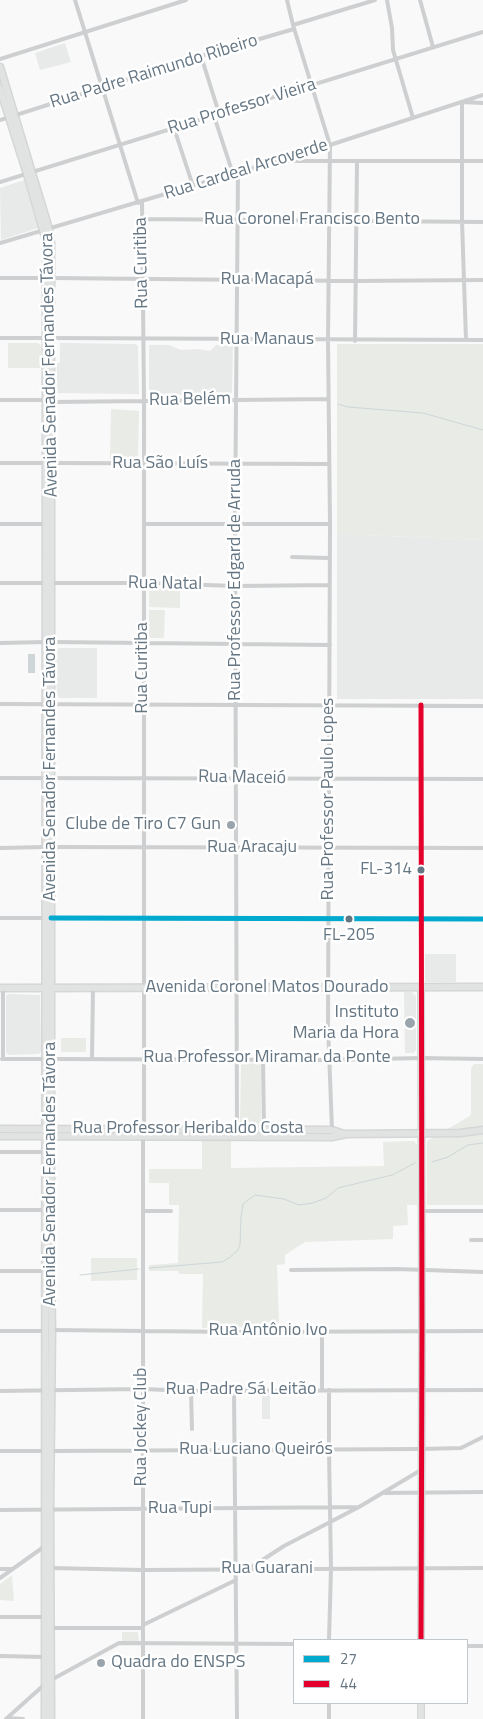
<!DOCTYPE html>
<meta charset="utf-8">
<style>
body{margin:0}
#map{position:relative;width:483px;height:1719px;overflow:hidden;background:#f9f9f9;font-family:"Titillium Web",sans-serif}
canvas{display:block}
.legend{position:absolute;left:293px;top:1639px;width:175px;height:65px;box-sizing:border-box;background:#fff;border:1px solid #c1c8cd;margin:0;padding:6px 9px;list-style:none;font-size:15px;color:#657683}
.legend li{display:flex;align-items:center;gap:10px;height:25px}
.legend b{width:25px;border:1px solid #c1c8cd}
</style>
<div id="map">
<canvas width="483" height="1719"></canvas>
<ul class="legend">
<li><b style="height:6px;background:#00a9ce"></b>27</li>
<li><b style="height:6px;background:#e4002b"></b>44</li>
</ul>
</div>
<script>
const c = document.querySelector('canvas').getContext('2d');
c.lineJoin = 'round';
function fillPath(path, color) {
  c.fillStyle = color;
  c.fill(path, 'evenodd');
}
function toPath(rows) {
  const path = new Path2D();
  for (const r of rows) {
    path.moveTo(r[0], r[1]);
    for (let i = 2; i < r.length; i += 2) path.lineTo(r[i], r[i + 1]);
  }
  return path;
}
function stroke(path, color, width, dash) {
  c.strokeStyle = color;
  c.lineWidth = width;
  c.lineCap = dash ? 'butt' : 'round';
  c.setLineDash(dash || []);
  c.stroke(path);
}
function drawText(font, color, halo, rows, align = 'center') {
  c.font = font + ' "Titillium Web",sans-serif';
  c.lineWidth = 5;
  c.setLineDash([]);
  c.textBaseline = 'middle';
  c.strokeStyle = halo;
  c.fillStyle = color;
  for (const [text, x, y, turn = 0] of rows) {
    c.save();
    c.translate(x, y);
    c.rotate((+turn || 0) * Math.PI / 180);
    c.textAlign = isNaN(turn) ? turn : align;
    if (halo) c.strokeText(text, 0, 0);
    c.fillText(text, 0, 0);
    c.restore();
  }
}
fillPath(toPath([
 [65,43,71,62,40,70,35,53],
 [24,180,38,228,1,240,0,188],
 [60,343,136,344,138,346,139,394,56,393,57,363,60,363],
 [149,345,169,345,181,350,198,349,210,351,216,345,233,345,232,392,230,394,151,395,149,393],
 [337,534,483,540,483,699,337,699],
 [59,648,97,648,97,698,60,698,57,696,55,651],
 [425,954,456,954,456,982,425,982],
 [404,992,412,992,416,996,416,1050,414,1053,405,1053],
 [8,994,40,995,41,1051,39,1054,9,1055,6,1053,6,996],
 [262,1394,270,1394,270,1419,262,1419]
]), '#e8e9e9');
fillPath(toPath([
 [8,343,38,343,41,346,41,368,8,368],
 [337,344,483,344,483,540,337,534],
 [111,409,139,411,138,459,110,459],
 [149,588,180,589,180,608,149,607],
 [149,610,165,610,164,638,149,638],
 [61,1038,86,1038,86,1052,61,1052],
 [259,1063,261,1066,261,1126,259,1129,243,1128,240,1126,241,1065,243,1064],
 [474,1064,483,1064,483,1205,427,1205,427,1141,470,1116,471,1112,471,1068],
 [202,1139,231,1139,231,1168,384,1166,383,1142,414,1141,417,1145,417,1205,407,1205,408,1225,393,1226,393,1239,305,1242,285,1255,285,1264,277,1265,279,1326,202,1328,203,1274,179,1274,178,1271,149,1271,149,1265,178,1263,179,1205,169,1205,169,1183,149,1183,149,1169,202,1169],
 [91,1258,137,1258,137,1280,91,1281],
 [12,1575,14,1601,0,1600,0,1584],
 [122,1632,138,1632,139,1642,122,1643]
]), '#e8ebe6');
fillPath(toPath([
 [28,654,35,654,35,673,28,673]
]), '#ced6d9');
stroke(toPath([
 [338,404,348,407,423,413,483,430],
 [432,1162,448,1157,468,1145,483,1143],
 [149,1268,222,1262,229,1258,238,1250,240,1245,241,1217,243,1204,255,1195,284,1199,299,1205,313,1203,326,1198,338,1188,392,1175,415,1163],
 [80,1275,139,1269]
]), '#ced6d9', 1);
const secondary = toPath([
 [421,987,422,1330,421,1640],
 [421,1703,421,1719]
]);
const primary = toPath([
 [0,67,49,229,51,243,51,1271,52,1330,50,1509,51,1719],
 [0,89,27,174,46,241,45,1719],
 [0,988,483,987],
 [0,1129,332,1130,344,1134],
 [0,1136,332,1137,346,1134,460,1133,483,1130]
]);
stroke(secondary, '#d5d6d7', 8);
stroke(primary, '#d5d6d7', 9);
stroke(toPath([
 [75,0,138,203],
 [287,0,293,25,330,145,328,340,330,524,328,1025,332,1130],
 [387,0,392,28,393,50,413,118],
 [420,0,433,47],
 [293,25,375,0],
 [201,56,218,110,218,115],
 [0,59,186,0],
 [214,116,233,174],
 [0,120,201,56,294,29],
 [174,128,193,186],
 [280,161,483,161],
 [0,182,483,32],
 [142,201,144,401,144,1129],
 [142,219,483,222],
 [0,243,330,145,483,95],
 [0,278,46,278],
 [52,278,355,281,483,280],
 [0,338,46,338],
 [51,338,483,340],
 [466,340,462,221,462,102,483,103],
 [355,341,357,162],
 [0,400,46,400],
 [52,402,328,399],
 [0,463,46,463],
 [52,463,329,464],
 [0,524,45,524],
 [144,524,330,524],
 [292,557,329,558],
 [0,583,143,583,237,586,329,585],
 [51,642,330,645],
 [0,643,46,642],
 [0,704,483,706],
 [0,778,483,779],
 [51,847,483,848],
 [0,848,45,847],
 [0,918,45,918],
 [51,918,483,919],
 [421,987,421,705],
 [92,1058,93,988],
 [2,1059,45,1059],
 [3,1059,3,988],
 [51,1059,329,1060,421,1058,483,1059],
 [263,1060,264,1130],
 [237,1130,235,524,238,173],
 [0,1152,45,1152],
 [0,1210,45,1210],
 [144,1211,171,1211],
 [422,1211,483,1211],
 [471,1240,483,1240],
 [291,1270,397,1269,483,1272],
 [0,1271,45,1271],
 [52,1330,236,1332,483,1331],
 [0,1331,45,1331],
 [322,1389,322,1331],
 [0,1391,142,1389,191,1391,483,1390],
 [191,1391,192,1429],
 [234,1391,237,1719],
 [0,1451,45,1451],
 [52,1451,421,1449,461,1448,483,1437],
 [385,1493,483,1492],
 [0,1510,359,1507],
 [51,1568,142,1570,483,1568],
 [0,1569,12,1569],
 [247,1570,284,1546,359,1507,421,1470],
 [0,1578,45,1546],
 [0,1617,45,1617],
 [143,1625,236,1580],
 [51,1628,143,1628],
 [329,1640,331,1569,329,1450,329,1390],
 [467,1646,483,1646],
 [0,1656,45,1657],
 [51,1680,119,1643,294,1644],
 [329,1703,329,1719],
 [7,1718,23,1719],
 [6,1719,45,1684],
 [143,1719,143,1136]
]), '#cecfd0', 4);
stroke(secondary, '#e1e2e2', 5.5);
stroke(primary, '#e1e2e2', 6);
stroke(toPath([
 [51,918,483,919]
]), '#00a9ce', 5);
stroke(toPath([
 [421,1640,422,1330,421,705]
]), '#e4002b', 5);
for (const [x, y, r, color] of [
 [231,825,5,"#99a4ac"],
 [421,870,4.5,"#657683"],
 [349,919,4.5,"#657683"],
 [410,1023,6,"#99a4ac"],
 [101,1663,5,"#99a4ac"]
]) {
  const dot = new Path2D();
  dot.arc(x, y, r, 0, 2 * Math.PI);
  c.fillStyle = color;
  c.fill(dot);
  stroke(dot, '#fff', 2);
}
drawText('17px', '#657683', '#fff', [
 ["FL-314",412,870],
 ["FL-205",349,936,"center"]
], 'right');
drawText('18px', '#657683', '#fff', [
 ["Rua Padre Raimundo Ribeiro",154,72,-17],
 ["Rua Professor Vieira",242,107,-17],
 ["Rua Cardeal Arcoverde",246,170,-17],
 ["Rua Coronel Francisco Bento",312,220],
 ["Rua Curitiba",142,263,-91],
 ["Rua Macapá",267,280],
 ["Rua Manaus",267,340],
 ["Avenida Senador Fernandes Távora",50,365,-91],
 ["Rua Belém",190,400,-1],
 ["Rua São Luís",160,464],
 ["Rua Professor Edgard de Arruda",236,580,-90],
 ["Rua Natal",165,584,1],
 ["Rua Curitiba",143,668,-90],
 ["Avenida Senador Fernandes Távora",51,769,-90],
 ["Rua Maceió",242,778,1],
 ["Rua Professor Paulo Lopes",329,799,-90],
 ["Rua Aracaju",252,848],
 ["Avenida Coronel Matos Dourado",267,988],
 ["Rua Professor Miramar da Ponte",267,1058],
 ["Rua Professor Heribaldo Costa",188,1129],
 ["Avenida Senador Fernandes Távora",51,1174,-90],
 ["Rua Antônio Ivo",268,1331],
 ["Rua Padre Sá Leitão",241,1390],
 ["Rua Jockey Club",142,1427,-90],
 ["Rua Luciano Queirós",256,1450],
 ["Rua Tupi",180,1509],
 ["Rua Guarani",267,1569]
]);
drawText('18px', '#657683', '#fff', [
 ["Clube de Tiro C7 Gun",221,825],
 ["Instituto",399,1013],
 ["Maria da Hora",399,1034],
 ["Quadra do ENSPS",111,1663,"left"]
], 'right');
</script>
